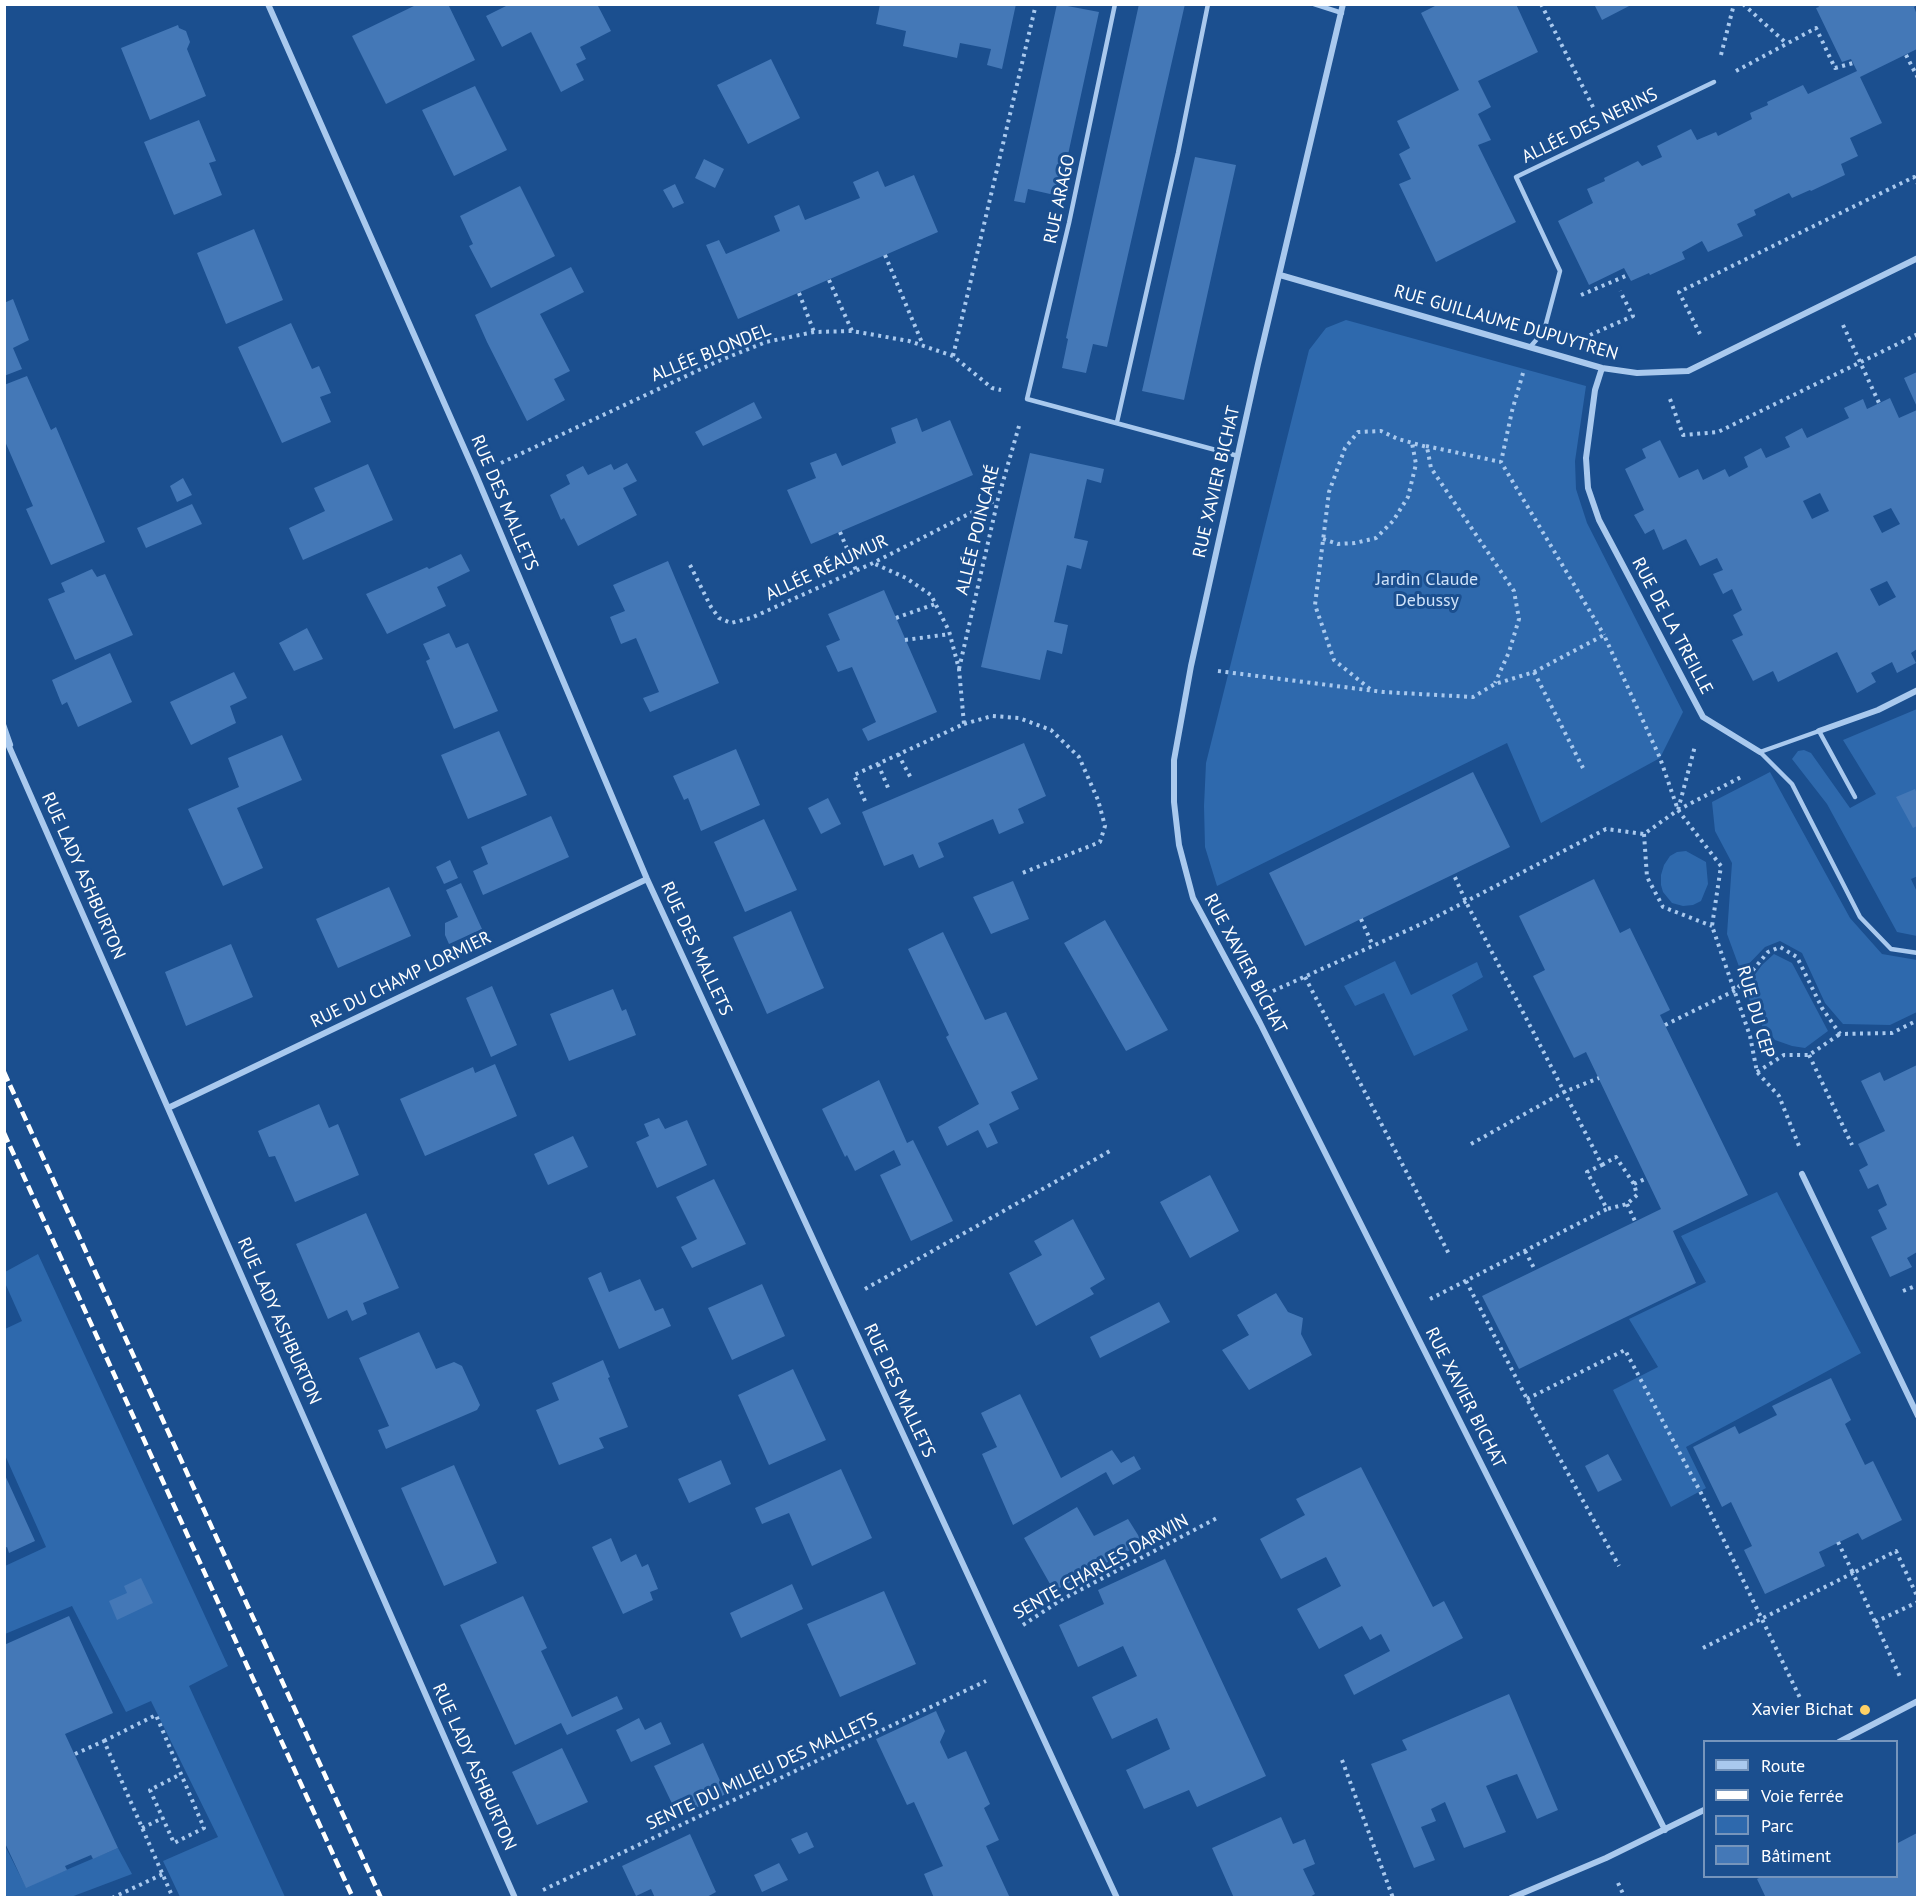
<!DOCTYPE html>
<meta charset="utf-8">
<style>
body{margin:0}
#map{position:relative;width:1922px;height:1902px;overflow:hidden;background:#1b4f8f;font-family:"PT Sans",sans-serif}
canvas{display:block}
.frame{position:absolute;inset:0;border:6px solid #fff;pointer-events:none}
.legend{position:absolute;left:1703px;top:1740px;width:195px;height:138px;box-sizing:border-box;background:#1b4f8f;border:2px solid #7695bc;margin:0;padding:8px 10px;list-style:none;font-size:18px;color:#fff}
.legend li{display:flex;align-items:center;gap:12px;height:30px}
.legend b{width:30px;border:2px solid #7695bc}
</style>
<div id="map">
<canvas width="1922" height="1902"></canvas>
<div class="frame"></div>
<ul class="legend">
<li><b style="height:8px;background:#a9c9ee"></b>Route</li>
<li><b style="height:8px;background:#fff"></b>Voie ferrée</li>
<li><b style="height:16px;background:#2e69ad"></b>Parc</li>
<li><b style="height:16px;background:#4478b7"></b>Bâtiment</li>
</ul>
</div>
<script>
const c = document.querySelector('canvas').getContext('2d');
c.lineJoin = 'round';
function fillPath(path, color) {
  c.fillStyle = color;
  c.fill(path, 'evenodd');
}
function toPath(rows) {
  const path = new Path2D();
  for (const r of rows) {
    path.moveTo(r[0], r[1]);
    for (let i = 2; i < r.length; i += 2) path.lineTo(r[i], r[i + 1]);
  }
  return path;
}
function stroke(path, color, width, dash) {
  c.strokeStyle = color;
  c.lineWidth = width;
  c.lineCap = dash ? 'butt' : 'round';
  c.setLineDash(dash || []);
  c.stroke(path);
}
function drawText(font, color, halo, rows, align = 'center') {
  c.font = font + ' "PT Sans",sans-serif';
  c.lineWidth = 6;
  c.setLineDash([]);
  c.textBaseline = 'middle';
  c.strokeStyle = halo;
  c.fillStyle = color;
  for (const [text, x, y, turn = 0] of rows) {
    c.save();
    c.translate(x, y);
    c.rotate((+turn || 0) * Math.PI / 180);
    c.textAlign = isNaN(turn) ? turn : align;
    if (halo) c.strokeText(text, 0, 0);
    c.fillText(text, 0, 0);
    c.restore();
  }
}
fillPath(toPath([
 [1346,320,1586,386,1575,461,1576,489,1587,523,1683,712,1660,758,1541,823,1507,743,1217,886,1205,847,1204,806,1206,763,1309,350,1326,328],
 [1917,709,1918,876,1911,879,1917,892,1917,936,1897,932,1827,804,1792,759,1798,751,1804,750,1811,753,1850,808,1876,794,1843,740],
 [1770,772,1850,918,1882,954,1917,960,1917,1012,1890,1025,1843,1024,1825,1003,1802,953,1780,941,1765,947,1741,972,1727,934,1732,863,1715,831,1712,802],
 [1686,851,1706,862,1708,884,1701,901,1693,905,1683,906,1672,903,1663,892,1661,885,1661,875,1664,865,1670,856,1677,852],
 [1774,954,1792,963,1828,1031,1805,1048,1792,1046,1775,1040,1757,1020,1745,988,1762,965],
 [1395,961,1411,995,1477,962,1483,977,1452,995,1468,1030,1414,1056,1384,993,1355,1006,1344,986],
 [1777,1192,1861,1353,1686,1447,1706,1488,1671,1507,1613,1390,1658,1367,1629,1319,1706,1282,1681,1236],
 [38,1254,228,1666,189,1686,285,1897,180,1897,163,1861,218,1837,151,1701,126,1712,72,1606,5,1634,5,1566,46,1547,4,1453,5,1329,22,1321,5,1283,5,1272],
 [4,1844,26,1887,118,1848,132,1874,71,1897,5,1897]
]), '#2e69ad');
fillPath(toPath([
 [418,4,448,4,475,60,386,104,352,36],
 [510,4,597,4,611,31,580,47,586,59,576,64,584,80,561,92,531,32,502,47,486,16],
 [880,4,1016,4,1002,69,987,65,991,49,960,43,957,58,903,46,906,31,876,24],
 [1057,4,1099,12,1059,196,1028,189,1025,203,1014,201],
 [1139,4,1185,4,1107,347,1093,344,1086,373,1062,368,1068,339,1066,338],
 [1439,4,1516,4,1538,52,1478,81,1491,107,1478,114,1491,140,1478,145,1516,222,1436,262,1399,184,1411,179,1399,154,1410,148,1397,121,1459,90,1421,13],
 [1594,4,1633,4,1602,20],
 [1817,4,1918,4,1914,7,1917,15,1917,49,1860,77,1882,123,1850,138,1858,156,1841,164,1845,175,1811,191,1810,190,1792,198,1789,193,1754,210,1756,215,1737,224,1743,236,1708,252,1702,241,1682,252,1685,259,1650,275,1649,273,1631,281,1624,268,1589,285,1558,221,1593,203,1587,189,1605,181,1604,178,1638,161,1642,166,1662,157,1657,146,1691,129,1697,140,1716,132,1718,136,1752,119,1750,113,1768,105,1767,102,1803,85,1808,94,1857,71,1851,59,1842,62,1816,8,1819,7],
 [178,25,179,28,186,31,190,42,187,49,206,96,150,120,121,48],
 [771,59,800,118,748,144,717,85],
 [475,86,507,150,454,176,422,110],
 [199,120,216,161,209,163,222,195,174,215,144,142],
 [1195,157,1236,165,1184,400,1142,391],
 [704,159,724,169,715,188,695,178],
 [878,171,885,187,914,175,938,232,738,319,706,245,719,240,726,254,780,231,774,216,799,205,805,220,860,198,853,182],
 [675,184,684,203,673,208,663,190],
 [520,186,555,256,491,288,469,246,473,244,460,216],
 [254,229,283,300,226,324,197,253],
 [571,267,584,292,540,314,570,371,554,379,565,400,527,421,487,342,475,315],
 [13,299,29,340,13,348,22,369,4,376,4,303],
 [291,323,312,369,319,366,331,393,320,397,331,422,282,443,238,347],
 [1917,372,1917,407,1904,378],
 [27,376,51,430,56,427,105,542,51,565,26,509,33,506,4,439,4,385],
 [1890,398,1899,418,1917,410,1917,649,1911,653,1916,663,1897,673,1892,662,1871,673,1876,682,1857,693,1837,652,1778,682,1773,671,1753,681,1732,640,1743,635,1733,615,1742,610,1732,589,1723,594,1713,574,1723,570,1717,558,1700,566,1686,539,1663,550,1654,529,1645,534,1634,515,1644,510,1625,469,1646,458,1642,449,1660,440,1679,478,1698,469,1703,480,1725,469,1729,477,1748,467,1744,457,1761,448,1766,458,1790,447,1785,437,1802,428,1807,438,1849,418,1844,408,1863,399,1867,409],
 [1820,493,1829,511,1812,519,1803,501],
 [1891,508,1900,524,1882,533,1873,516],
 [1887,581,1896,597,1879,606,1870,589],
 [754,402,762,418,703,446,695,432],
 [917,418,922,432,950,420,973,475,811,544,787,490,816,478,810,463,836,453,842,466,896,443,891,428],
 [1030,453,1104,469,1101,483,1087,479,1074,538,1088,541,1081,569,1067,565,1054,622,1068,625,1062,654,1047,650,1040,680,981,667],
 [627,463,637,481,623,488,637,515,578,546,564,518,561,520,550,495,570,484,566,475,583,466,588,475,611,464,614,470],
 [368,464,393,520,303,560,289,528,325,511,314,488],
 [183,478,192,495,177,502,170,486],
 [192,504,202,524,146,548,137,528],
 [461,554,470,571,437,587,446,606,387,634,366,594,427,567,429,569],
 [668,561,719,683,650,712,643,698,659,692,636,638,621,644,610,617,625,611,613,585],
 [92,569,97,577,105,574,133,635,75,660,48,599,65,592,61,583],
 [884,590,937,712,868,741,862,729,876,722,852,667,838,672,826,646,840,640,828,614],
 [307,628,323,659,294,671,279,643],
 [449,633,456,648,468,643,498,711,454,729,426,661,430,659,423,644],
 [110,653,132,702,78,727,67,702,62,705,52,680],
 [234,672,247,698,230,706,236,723,191,745,170,702],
 [499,731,527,795,468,819,441,755],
 [282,735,302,780,237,808,263,868,223,886,188,809,239,787,228,758],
 [1024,743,1046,796,1018,809,1024,823,999,834,993,819,938,843,944,857,919,868,913,854,884,866,862,812],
 [736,749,760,805,701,831,688,798,684,800,673,776],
 [1473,772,1510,847,1305,946,1269,873],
 [1915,789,1917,794,1917,826,1913,828,1896,797],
 [828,798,841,824,821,834,808,808],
 [551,816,569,857,483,895,473,871,488,864,481,847],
 [764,819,797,890,745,912,714,842],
 [450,860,458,878,444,884,436,867],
 [1594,879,1620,933,1630,928,1670,1010,1660,1015,1748,1195,1673,1231,1696,1283,1519,1369,1482,1296,1661,1209,1586,1052,1574,1058,1533,976,1545,970,1519,916],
 [1013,881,1029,919,991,934,973,897],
 [461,883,482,929,449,944,445,935,445,923,458,917,446,890],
 [389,887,411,936,338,968,316,919],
 [791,911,824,988,767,1014,733,937],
 [1105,920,1168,1030,1126,1051,1064,943],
 [943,932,985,1020,1006,1012,1038,1079,1011,1092,1019,1109,989,1124,998,1143,987,1148,978,1130,947,1146,938,1127,979,1104,946,1037,949,1035,908,949],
 [231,944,253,997,186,1026,165,972],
 [492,986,517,1045,491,1057,466,998],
 [613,989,622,1011,626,1009,636,1035,569,1061,550,1014],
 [495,1064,517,1116,425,1156,400,1099,473,1067,475,1073],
 [1917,1065,1917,1252,1907,1258,1912,1267,1890,1277,1871,1237,1887,1229,1878,1210,1887,1205,1878,1184,1868,1189,1859,1170,1868,1165,1858,1144,1885,1131,1861,1081,1880,1072,1884,1081],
 [879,1080,907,1143,913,1140,953,1221,911,1241,880,1175,901,1165,894,1150,855,1171,847,1155,845,1157,822,1109],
 [319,1104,329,1128,338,1124,359,1175,295,1202,275,1156,269,1157,258,1131],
 [659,1118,665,1129,687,1120,707,1165,657,1188,636,1142,649,1136,644,1124],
 [573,1136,588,1167,548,1185,534,1154],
 [1210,1175,1239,1231,1190,1258,1160,1202],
 [714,1179,746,1244,692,1268,681,1247,697,1239,676,1197],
 [366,1213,399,1288,363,1303,367,1314,352,1321,347,1310,328,1319,296,1244],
 [1073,1219,1105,1279,1090,1288,1094,1294,1036,1326,1009,1273,1042,1255,1034,1241],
 [601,1272,609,1292,640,1279,655,1311,663,1308,671,1326,619,1349,588,1278],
 [762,1284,785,1336,732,1360,708,1308],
 [1276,1293,1288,1312,1303,1318,1301,1334,1312,1355,1249,1390,1222,1350,1249,1335,1237,1315],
 [1159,1302,1170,1322,1100,1358,1090,1337],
 [419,1332,436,1369,454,1362,462,1366,480,1405,477,1410,386,1449,378,1430,389,1426,359,1358],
 [603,1360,610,1377,608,1378,628,1427,599,1438,604,1448,559,1465,536,1410,559,1400,552,1383],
 [793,1369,826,1440,769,1465,738,1395],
 [1831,1378,1851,1420,1845,1424,1865,1465,1873,1461,1902,1520,1862,1540,1858,1533,1819,1552,1825,1566,1765,1594,1744,1550,1752,1546,1731,1502,1722,1507,1693,1447,1735,1426,1739,1434,1777,1415,1772,1406],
 [1020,1394,1061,1478,1112,1450,1121,1463,1134,1456,1141,1469,1113,1485,1106,1472,1013,1525,982,1454,997,1447,981,1413],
 [1608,1454,1622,1480,1598,1492,1585,1466],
 [721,1460,731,1484,689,1503,678,1479],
 [454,1465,497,1563,444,1586,401,1488],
 [1361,1467,1433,1607,1444,1601,1463,1638,1354,1695,1344,1675,1390,1651,1381,1634,1370,1640,1362,1626,1319,1649,1297,1609,1341,1586,1326,1557,1281,1579,1260,1539,1305,1515,1296,1499],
 [841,1469,872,1538,812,1566,789,1513,762,1524,755,1508],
 [4,1473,35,1541,9,1553,7,1547,4,1548],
 [1077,1507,1094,1536,1128,1519,1143,1543,1054,1591,1024,1538],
 [611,1538,621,1562,636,1554,642,1567,648,1564,658,1589,650,1592,653,1600,623,1614,592,1547],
 [1165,1559,1266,1776,1197,1807,1189,1790,1144,1809,1126,1770,1170,1749,1157,1718,1112,1739,1092,1697,1137,1676,1123,1646,1078,1667,1059,1625,1104,1604,1098,1590],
 [141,1578,153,1603,117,1620,109,1601,127,1593,124,1586],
 [792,1584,803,1609,741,1638,730,1613],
 [884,1591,916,1664,840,1697,807,1624],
 [523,1596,547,1648,541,1651,572,1717,617,1696,623,1709,567,1735,561,1723,515,1745,460,1625],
 [69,1616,113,1713,65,1734,118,1848,93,1859,91,1855,65,1866,67,1870,26,1888,4,1841,4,1645],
 [1509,1694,1558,1810,1537,1819,1517,1774,1503,1779,1486,1786,1506,1832,1464,1848,1445,1802,1431,1809,1436,1821,1421,1827,1435,1860,1414,1868,1371,1764,1407,1750,1402,1740],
 [936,1711,945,1731,940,1742,948,1759,966,1751,990,1804,984,1808,999,1840,986,1846,1010,1898,934,1898,924,1874,943,1866,914,1802,907,1805,876,1739],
 [639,1718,645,1730,661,1722,671,1744,631,1762,616,1730],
 [703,1743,726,1794,678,1816,654,1766],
 [562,1748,588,1802,537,1825,512,1772],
 [1281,1817,1293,1844,1305,1839,1315,1864,1303,1869,1315,1894,1308,1898,1234,1898,1212,1848],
 [807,1832,814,1847,799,1854,791,1839],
 [1917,1833,1917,1898,1766,1898,1757,1879,1763,1876,1896,1876,1896,1844],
 [690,1834,716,1892,705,1898,655,1898,651,1889,636,1896,622,1866],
 [779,1863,788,1880,762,1892,754,1875]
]), '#4478b7');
stroke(toPath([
 [1541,4,1594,109],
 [1743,4,1787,44],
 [1721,55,1734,4],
 [1906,55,1918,78],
 [1736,71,1816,28,1835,68,1853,63],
 [885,255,923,345],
 [829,280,852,331],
 [799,293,814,332],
 [1581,295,1628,275],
 [1843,325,1879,403],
 [1700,334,1679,292,1914,177,1918,184],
 [1590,335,1633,316,1620,291],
 [953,356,1036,4],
 [1523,373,1512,411,1501,462,1604,635],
 [1670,399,1683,435,1718,432,1918,334],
 [1426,446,1501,462],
 [501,463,716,362,766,342,814,332,852,331,909,341,953,356,992,388,1001,390],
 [840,532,856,570],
 [1323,539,1338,544,1355,543,1376,538,1393,521,1408,497,1416,464,1412,443,1427,447,1431,468,1514,591,1519,619,1509,652,1495,683],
 [690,565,711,607,719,618,731,623,751,618,873,563,998,499],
 [896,618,935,604],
 [905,640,950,634],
 [959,669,998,499,1019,426],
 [1218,671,1383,692,1473,697,1495,684,1534,672,1604,635,1660,758,1678,810,1695,746],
 [1534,672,1583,768],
 [1370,689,1334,660,1315,605,1329,492,1345,448,1358,432,1381,431,1398,439,1413,443],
 [964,724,992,716,1019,718,1051,730,1079,757,1098,800,1105,826,1100,842,1020,874],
 [898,754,912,780],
 [878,764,889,790],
 [865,801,854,775,964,724,959,669,949,631,931,595,906,578,873,563],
 [1678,810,1721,866,1712,926,1750,1036,1757,1072,1779,1096,1799,1146],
 [1644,834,1647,877,1663,907,1712,926],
 [1361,919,1373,946],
 [1305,977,1449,1254],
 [1273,991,1428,921,1606,829,1644,834,1678,810,1743,776],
 [1665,1025,1736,990,1768,952,1780,947,1797,957,1822,1008,1840,1034,1892,1033,1918,1020],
 [1809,1055,1852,1145],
 [1757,1072,1784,1055,1809,1055,1840,1034],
 [1471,1144,1564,1092,1599,1078],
 [1602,1165,1616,1157,1634,1184,1637,1195,1627,1204,1607,1209],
 [1634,1184,1647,1178],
 [1627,1204,1635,1221],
 [1525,1251,1535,1270],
 [1466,1281,1527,1399,1619,1566],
 [865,1289,1110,1151],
 [1903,1291,1918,1285],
 [1430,1299,1607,1209,1587,1172,1602,1165,1466,902,1454,875],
 [1527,1399,1625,1350,1701,1493,1801,1700],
 [1838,1542,1853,1573,1896,1551,1918,1598],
 [1875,1622,1918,1602],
 [1023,1625,1061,1600,1217,1518],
 [1703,1648,1853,1573,1901,1679],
 [104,1741,156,1715,181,1774,204,1828,174,1843,150,1790,181,1774],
 [75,1754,104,1741,173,1898],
 [1342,1760,1393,1898],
 [142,1828,163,1818],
 [1618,1883,1625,1898],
 [543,1890,986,1681],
 [112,1898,163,1874]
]), '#a9c9ee', 4, [3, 4.5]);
stroke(toPath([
 [1115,4,1069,223,1027,399,1238,456],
 [1314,4,1342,13],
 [1531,346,1544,331,1560,271,1516,177,1714,82],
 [1117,422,1178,153,1208,4],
 [4,725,11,745],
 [1760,752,1792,784,1860,917,1891,949,1918,953],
 [1760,752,1819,731,1855,797]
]), '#a9c9ee', 4.5);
stroke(toPath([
 [268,4,476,475,647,879,1117,1898],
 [1343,4,1258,364,1191,666,1174,760,1174,802,1179,845,1193,898,1260,1023,1665,1830],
 [1280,275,1602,368,1637,373,1688,371,1918,258],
 [1602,368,1595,390,1586,458,1588,488,1599,520,1703,717,1760,752],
 [1819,731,1878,710,1918,690],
 [4,735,515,1898],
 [168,1108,647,879],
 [1802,1174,1918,1416],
 [1839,1742,1918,1701],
 [1511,1898,1606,1858,1704,1810]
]), '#a9c9ee', 6);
stroke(toPath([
 [4,1072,381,1898],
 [4,1133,353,1898]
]), '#fff', 4.5, [10, 4.5]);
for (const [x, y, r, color] of [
 [1865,1710,6,"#ffd166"]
]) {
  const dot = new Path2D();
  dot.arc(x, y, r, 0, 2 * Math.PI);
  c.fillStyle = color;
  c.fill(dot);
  stroke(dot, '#1b4f8f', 2);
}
drawText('18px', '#fff', '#1b4f8f', [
 ["ALLÉE DES NERINS",1590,126,-26],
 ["RUE ARAGO",1060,199,-78],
 ["RUE GUILLAUME DUPUYTREN",1506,323,16],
 ["ALLÉE BLONDEL",711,353,-22],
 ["RUE XAVIER BICHAT",1217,482,-77],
 ["RUE DES MALLETS",504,503,67],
 ["ALLÉE POINCARÉ",978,530,-76],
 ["ALLÉE RÉAUMUR",827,568,-25],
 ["RUE DE LA TREILLE",1672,626,62],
 ["RUE LADY ASHBURTON",83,876,66],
 ["RUE DES MALLETS",696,949,65],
 ["RUE XAVIER BICHAT",1245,964,62],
 ["RUE DU CHAMP LORMIER",401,980,-26],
 ["RUE DU CEP",1755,1012,74],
 ["RUE LADY ASHBURTON",279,1321,66],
 ["RUE DES MALLETS",899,1391,65],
 ["RUE XAVIER BICHAT",1465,1398,63],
 ["SENTE CHARLES DARWIN",1101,1567,-29],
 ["RUE LADY ASHBURTON",474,1767,66],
 ["SENTE DU MILIEU DES MALLETS",762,1772,-25]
]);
drawText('18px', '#cfe3fa', '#1b4f8f', [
 ["Jardin Claude",1427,580],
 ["Debussy",1427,601]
]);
drawText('18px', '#fff', '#1b4f8f', [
 ["Xavier Bichat",1853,1710]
], 'right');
</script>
